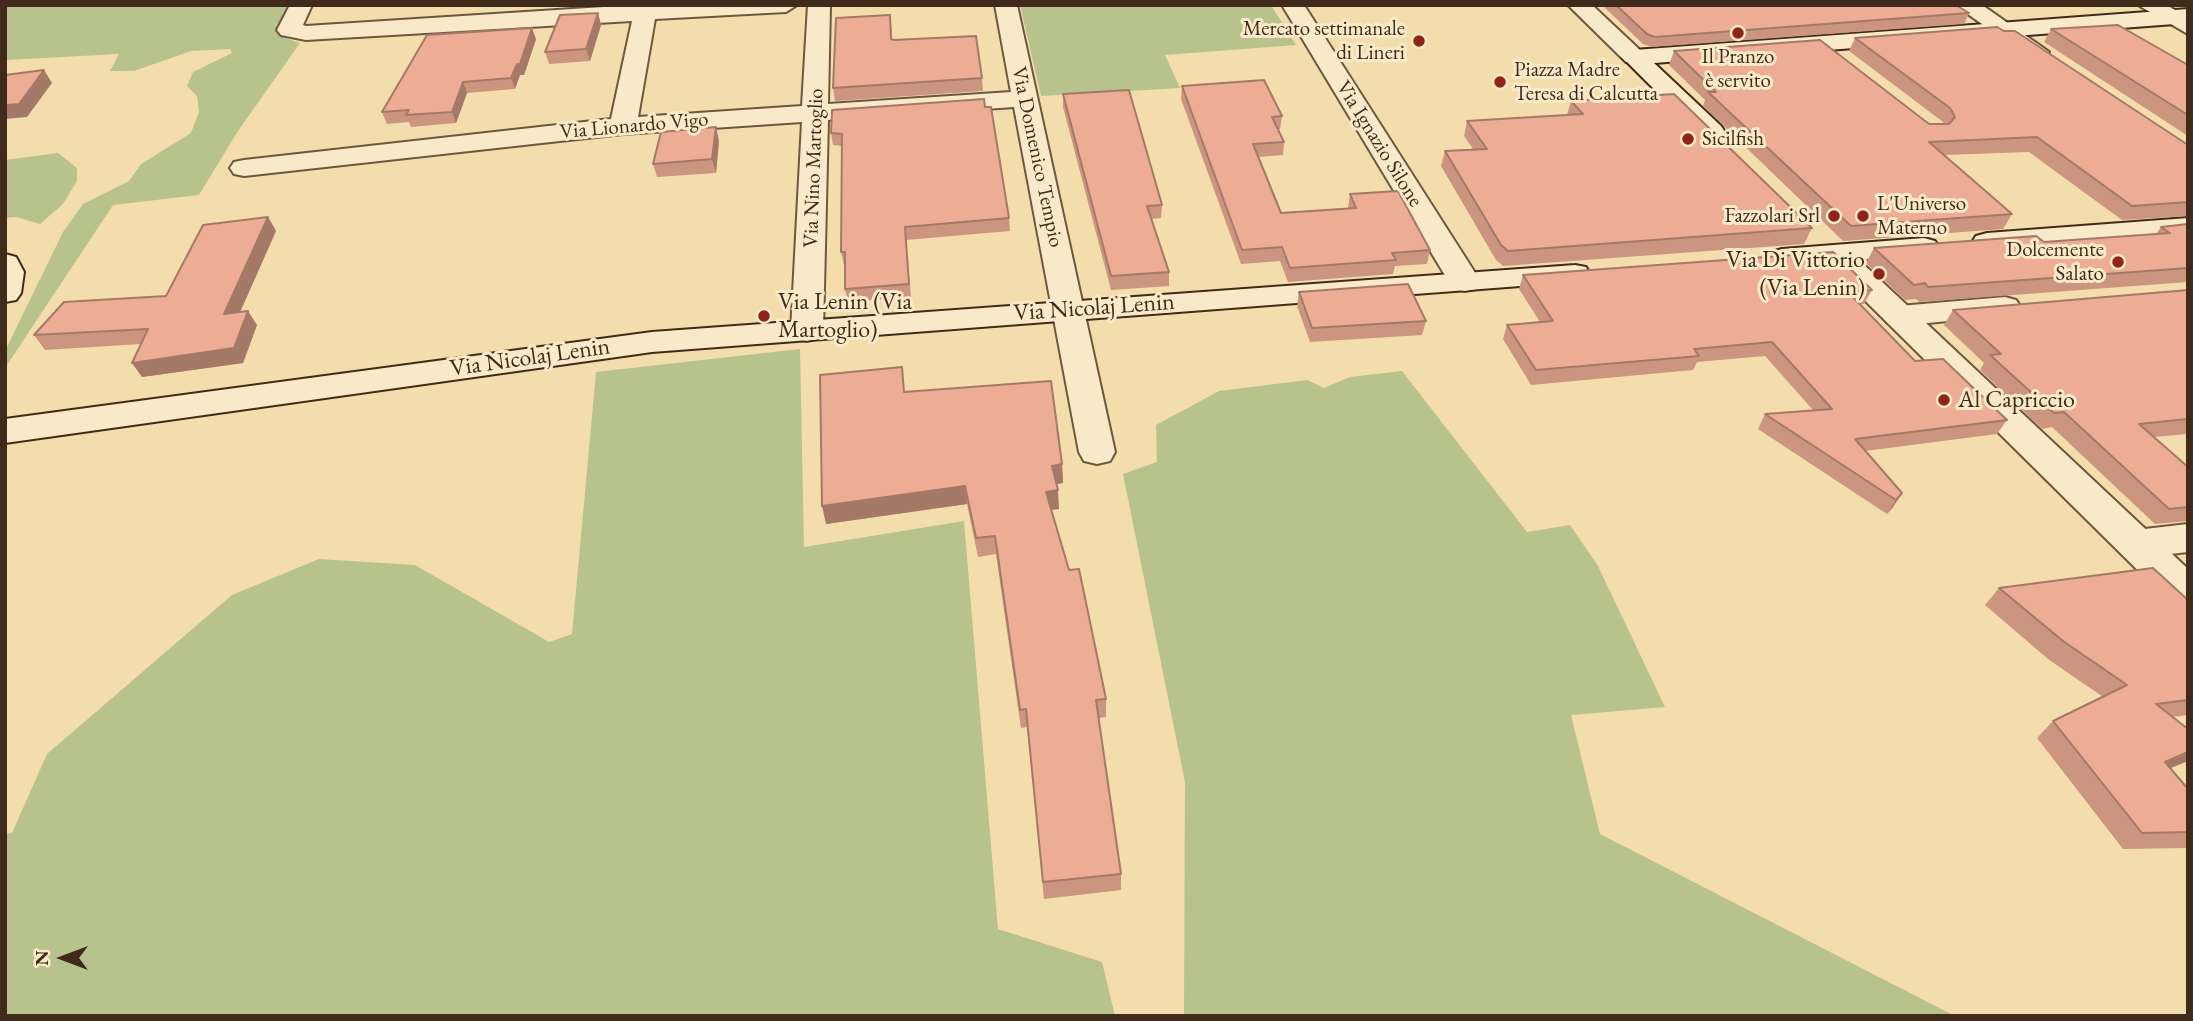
<!DOCTYPE html>
<meta charset="utf-8">
<style>
body{margin:0}
#map{position:relative;width:2193px;height:1021px;overflow:hidden;background:#f4ddac;font-family:"EB Garamond",serif}
canvas{display:block}
.frame{position:absolute;inset:0;border:7px solid #402b1b;pointer-events:none}
.north{position:absolute;left:28px;top:923px;width:70px;height:70px;-webkit-text-stroke:5px #f8e9c9;paint-order:stroke;rotate:270deg;font-size:19px;font-weight:700;line-height:28px;text-align:center;color:#402b1b}
.north::after{content:'';display:block;margin:auto;width:24px;height:32px;background:#402b1b;clip-path:polygon(50% 0,100% 100%,50% 72%,0 100%)}
</style>
<div id="map">
<canvas width="2193" height="1021"></canvas>
<div class="frame"></div>
<div class="north">N</div>
</div>
<script>
const c = document.querySelector('canvas').getContext('2d');
c.lineJoin = 'round';
function fillPath(path, color) {
  c.fillStyle = color;
  c.fill(path, 'evenodd');
}
function toPath(rows) {
  const path = new Path2D();
  for (const r of rows) {
    path.moveTo(r[0], r[1]);
    for (let i = 2; i < r.length; i += 2) path.lineTo(r[i], r[i + 1]);
  }
  return path;
}
function stroke(path, color, width, dash) {
  c.strokeStyle = color;
  c.lineWidth = width;
  c.lineCap = dash ? 'butt' : 'round';
  c.setLineDash(dash || []);
  c.stroke(path);
}
function drawText(font, color, halo, rows, align = 'center') {
  c.font = font + ' "EB Garamond",serif';
  c.lineWidth = 6;
  c.setLineDash([]);
  c.textBaseline = 'middle';
  c.strokeStyle = halo;
  c.fillStyle = color;
  for (const [text, x, y, turn = 0] of rows) {
    c.save();
    c.translate(x, y);
    c.rotate((+turn || 0) * Math.PI / 180);
    c.textAlign = isNaN(turn) ? turn : align;
    if (halo) c.strokeText(text, 0, 0);
    c.fillText(text, 0, 0);
    c.restore();
  }
}
fillPath(toPath([
 [5,5,294,5,279,36,300,43,238,131,199,195,113,205,5,368,5,351,63,232,83,204,129,181,141,164,191,133,199,112,197,96,187,86,193,72,232,53,230,49,191,51,134,71,110,71,119,54,5,60],
 [1020,5,1271,5,1296,45,1165,55,1180,88,1041,96],
 [58,153,77,168,77,181,63,204,40,224,16,217,5,218,5,160],
 [800,349,804,547,964,521,998,929,1102,962,1115,1016,5,1016,5,834,12,833,47,754,232,595,319,559,415,565,549,642,572,634,596,372],
 [1402,371,1527,532,1570,525,1598,566,1665,707,1571,715,1600,834,1955,1016,1184,1016,1185,782,1123,474,1157,462,1156,425,1219,391,1307,380,1324,388,1350,377]
]), '#b8c28c');
const minor = toPath([
 [290,5,312,5,303,25,306,26,635,5,797,5,786,12,655,19,638,117,802,106,808,5,830,5,828,104,1011,92,995,5,1017,5,1115,452,1110,461,1097,464,1084,461,1079,452,1014,107,828,120,823,331,819,338,807,341,795,338,791,331,802,122,623,134,244,176,234,174,230,168,234,162,244,160,611,119,632,21,306,40,281,35,277,30,290,5],
 [1282,5,1304,5,1481,282,1476,289,1465,291,1454,289,1449,282,1282,5],
 [1568,5,1592,5,1642,52,1646,57,1642,62,1626,62,1568,5],
 [1955,5,1982,5,2049,52,2045,57,2037,59,2029,57,1955,5],
 [2138,5,2166,5,2188,17,2188,34,2138,5],
 [2005,297,2016,300,2021,307,2016,314,1899,326,1888,323,1883,316,1888,309,1899,306,2005,297],
 [2188,524,2188,552,2136,558,2122,554,2116,544,2122,534,2136,530,2188,524]
]);
const tertiary = toPath([
 [1835,245,1846,248,2188,569,2188,609,2173,605,1824,260,1820,254,1824,248,1835,245]
]);
const secondary = toPath([
 [2188,9,2188,23,1654,63,1721,126,1725,132,1721,138,1712,140,1703,138,1622,57,1626,52,1634,50,2188,9],
 [2188,218,2188,236,1987,251,1976,248,1972,242,1976,236,1987,233,2188,218],
 [1924,238,1935,241,1939,247,1935,253,1782,267,1771,264,1767,258,1771,252,1782,249,1924,238],
 [5,254,16,257,24,272,21,293,16,300,5,302,5,254],
 [1575,265,1586,267,1590,274,1586,281,652,352,5,443,5,419,652,332,1575,265]
]);
stroke(minor, '#6d583f', 4);
stroke(tertiary, '#6d583f', 4);
stroke(secondary, '#402b1b', 4);
fillPath(minor, '#f8e9c9');
fillPath(tertiary, '#f8e9c9');
fillPath(secondary, '#f8e9c9');
fillPath(toPath([
 [1602,5,1956,5,1969,13,1964,24,1652,47,1643,44],
 [598,13,601,25,590,61,549,64,545,52],
 [892,27,892,39,982,78,983,91,835,101,833,88],
 [2051,29,2188,65,2188,136,2044,42],
 [1855,38,2188,145,2188,216,2122,220,2029,152,1944,155,2012,214,2003,229,1843,241,1703,106,1705,100,1669,65,1674,51,1929,124,1944,124,1943,122,1849,51],
 [536,39,524,75,520,75,515,89,467,93,456,123,411,127,409,122,387,124,382,112],
 [1182,86,1282,116,1280,129,1278,129,1284,142,1283,155,1258,157,1281,213,1348,208,1350,194,1430,250,1427,264,1395,266,1393,274,1288,282,1280,261,1241,264,1181,99],
 [1063,94,1162,205,1161,218,1151,219,1169,272,1169,286,1111,290,1063,107],
 [1571,101,1812,228,1804,244,1503,266,1496,260,1441,166,1445,151,1473,149,1464,136,1467,121,1567,115],
 [985,107,1009,218,1010,231,906,240,911,297,848,302,845,289,845,265,844,265,841,252,842,146,833,145,831,133],
 [719,141,716,173,657,177,653,164],
 [268,217,276,231,240,312,257,325,243,363,142,377,141,344,45,350,34,335,166,296],
 [2188,224,2188,282,1919,302,1916,299,1905,300,1866,263,1874,248,2044,242,2156,234,2161,227],
 [1523,275,1872,290,1864,304,1860,304,1915,361,2007,420,1997,434,1865,451,1902,493,1893,507,1887,514,1758,429,1765,414,1813,410,1765,356,1697,362,1693,370,1531,385,1503,339,1507,325,1540,322,1519,289],
 [2188,290,2188,434,2154,437,2188,467,2188,521,2155,524,2052,427,2042,429,1980,370,1984,363,1944,325,1953,310],
 [1299,292,1426,321,1422,335,1310,342,1297,306],
 [905,392,1062,464,1063,483,1056,484,1059,509,1051,510,1106,699,1106,717,1099,718,1121,874,1121,890,1044,899,1027,727,1021,728,996,554,978,557,967,504,826,524],
 [1999,588,2188,600,2188,715,2172,717,2188,761,2170,768,2188,789,2188,848,2123,849,2037,738,2053,721,2103,697,2048,659,1985,605]
]), '#cb957f');
fillPath(toPath([
 [598,13,601,25,590,61,586,49],
 [532,28,536,39,524,75,520,75,515,89,511,78],
 [44,70,52,83,27,117,5,119,5,105],
 [463,82,467,93,456,123,452,112],
 [716,127,719,141,716,173,712,159],
 [268,217,276,231,233,328,224,314],
 [248,311,257,325,243,363,142,377,132,363],
 [1062,464,1063,483,1052,485,1052,466],
 [965,486,967,504,826,524,822,506],
 [1058,490,1059,509,1047,510,1046,492],
 [1902,493,1893,507,1887,514,1896,500],
 [2188,752,2188,761,2146,778,2165,762]
]), '#a57968');
const building = toPath([
 [1616,5,1956,5,1969,13,1655,37,1647,34,1616,5],
 [598,13,586,49,545,52,560,15,598,13],
 [890,15,891,39,894,40,976,36,982,78,833,88,836,18,890,15],
 [2118,25,2188,65,2188,115,2051,29,2118,25],
 [1997,27,2004,31,2015,31,2188,145,2188,202,2132,206,2037,137,1929,142,2012,214,1851,226,1708,92,1716,92,1674,51,1820,40,1929,124,1949,124,1955,117,1950,108,1855,38,1997,27],
 [532,28,520,64,517,64,511,78,463,82,452,112,406,115,409,110,382,112,427,35,532,28],
 [44,70,19,104,5,105,5,75,44,70],
 [1264,80,1282,116,1272,117,1284,142,1253,144,1281,213,1356,208,1350,194,1398,191,1430,250,1392,253,1396,260,1290,268,1282,247,1242,250,1182,86,1264,80],
 [1129,90,1162,205,1147,206,1169,272,1111,276,1063,94,1129,90],
 [1674,94,1812,228,1508,251,1501,245,1445,151,1487,149,1467,121,1583,114,1571,101,1674,94],
 [984,99,985,107,991,107,1009,218,905,227,909,284,845,289,845,252,841,252,842,134,831,133,832,110,984,99],
 [716,127,712,159,653,164,661,132,716,127],
 [268,217,224,314,248,311,234,348,132,363,148,329,34,335,64,302,166,296,203,225,268,217],
 [2188,224,2188,268,1928,287,1925,283,1914,285,1874,248,2036,236,2044,242,2170,233,2161,227,2188,224],
 [1833,252,1872,290,1848,292,1915,361,1943,359,2007,420,1855,439,1902,493,1896,500,1765,414,1832,409,1772,342,1694,349,1699,356,1536,370,1507,325,1553,321,1523,275,1833,252],
 [1408,284,1426,321,1312,328,1299,292,1408,284],
 [2188,290,2188,419,2139,424,2188,467,2188,507,2169,509,2064,412,2054,413,1990,355,2001,354,1953,310,2188,290],
 [902,367,904,392,1051,381,1062,464,1052,466,1058,490,1046,492,1069,570,1079,569,1106,699,1096,700,1121,874,1043,882,1026,709,1020,710,995,536,976,538,965,486,822,506,820,375,902,367],
 [2153,568,2188,600,2188,700,2156,704,2188,729,2188,752,2165,762,2188,789,2188,832,2142,833,2053,721,2127,685,2063,641,1999,588,2153,568]
]);
fillPath(building, '#ecad94');
stroke(building, '#a57968', 2);
for (const [x, y, r, color] of [
 [1738,33,7,"#8f2418"],
 [1419,41,7,"#8f2418"],
 [1500,82,7,"#8f2418"],
 [1688,139,7,"#8f2418"],
 [1834,216,7,"#8f2418"],
 [1863,216,7,"#8f2418"],
 [2118,262,7,"#8f2418"],
 [1879,274,7,"#8f2418"],
 [764,316,7,"#8f2418"],
 [1944,400,7,"#8f2418"]
]) {
  const dot = new Path2D();
  dot.arc(x, y, r, 0, 2 * Math.PI);
  c.fillStyle = color;
  c.fill(dot);
  stroke(dot, '#f8e9c9', 2.5);
}
drawText('21px', '#402b1b', '#f8e9c9', [
 ["Mercato settimanale",1405,29],
 ["di Lineri",1405,53],
 ["Il Pranzo",1738,57,"center"],
 ["è servito",1738,81,"center"],
 ["Piazza Madre",1514,70,"left"],
 ["Teresa di Calcutta",1514,94,"left"],
 ["Sicilfish",1702,139,"left"],
 ["L'Universo",1877,204,"left"],
 ["Materno",1877,228,"left"],
 ["Fazzolari Srl",1820,216],
 ["Dolcemente",2104,250],
 ["Salato",2104,274]
], 'right');
drawText('21px', '#402b1b', '#f8e9c9', [
 ["Via Lionardo Vigo",634,126,-5],
 ["Via Ignazio Silone",1379,144,58],
 ["Via Domenico Tempio",1037,157,78],
 ["Via Nino Martoglio",814,168,-88]
]);
drawText('24px', '#402b1b', '#f8e9c9', [
 ["Via Di Vittorio",1865,260,"right"],
 ["(Via Lenin)",1865,288,"right"],
 ["Via Lenin (Via",778,302],
 ["Martoglio)",778,330],
 ["Al Capriccio",1958,400]
], 'left');
drawText('24px', '#402b1b', '#f8e9c9', [
 ["Via Nicolaj Lenin",1094,308,-4],
 ["Via Nicolaj Lenin",530,358,-8]
]);
</script>
